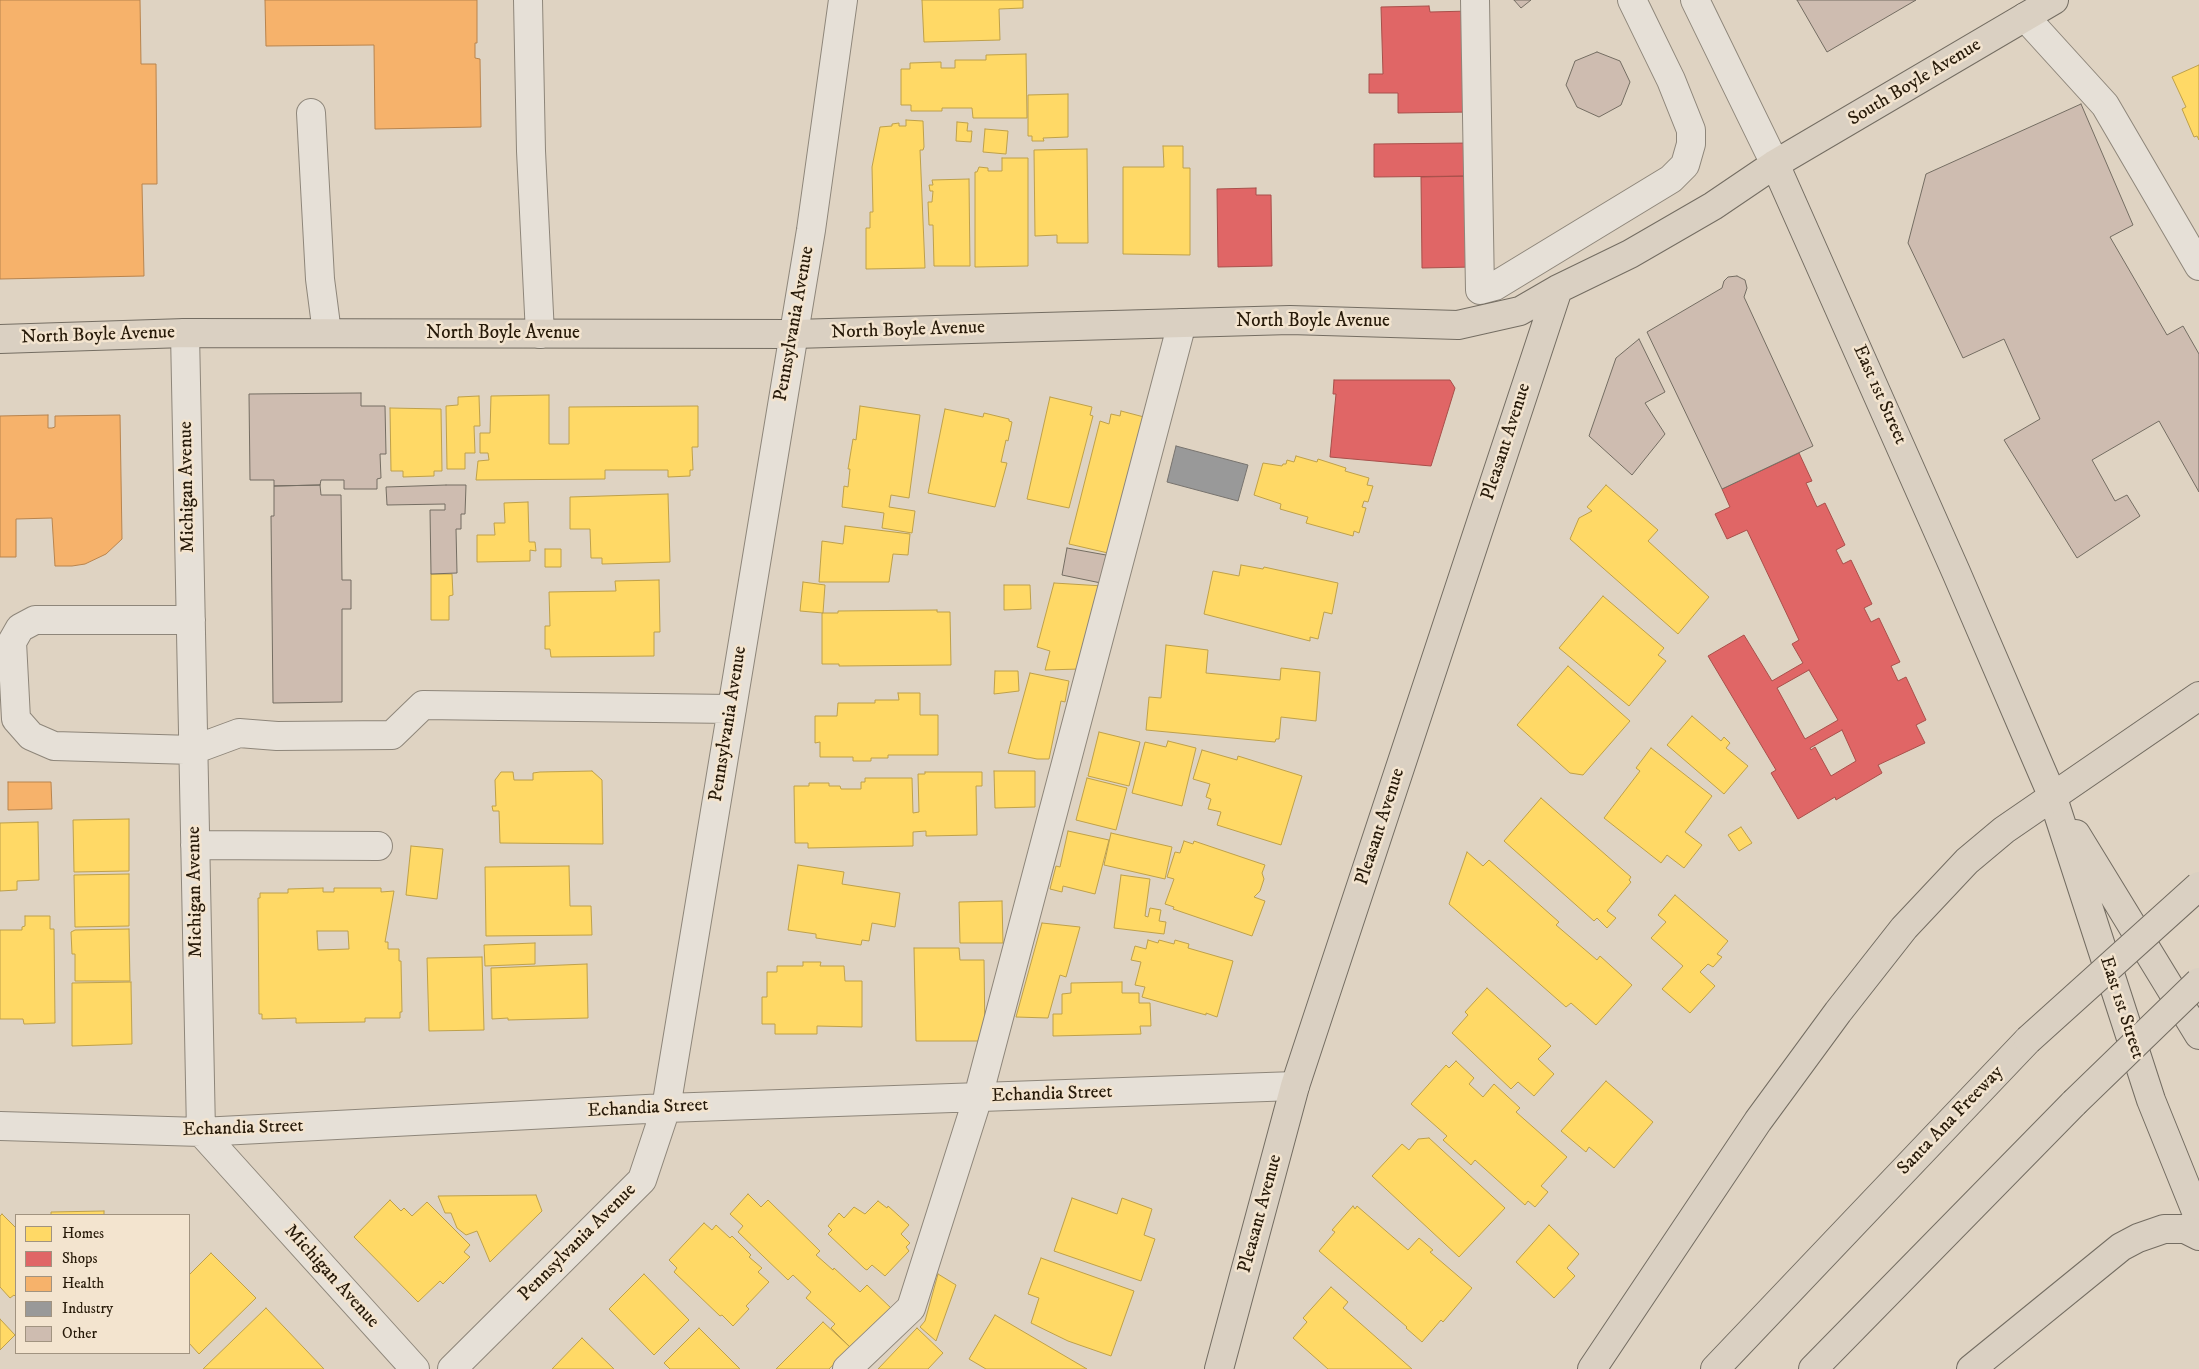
<!DOCTYPE html>
<style>
body{margin:0}
#map{position:relative;width:2199px;height:1369px;overflow:hidden;background:#dfd3c2;font-family:"IM FELL DW Pica",serif}
canvas{display:block}
.legend{position:absolute;left:15px;top:1214px;width:175px;height:140px;box-sizing:border-box;background:#f3e4cf;border:1px solid #a19380;margin:0;padding:6px 9px;list-style:none;font-size:15px;color:#271a09}
.legend li{display:flex;align-items:center;gap:10px;height:25px}
.legend b{width:25px;border:1px solid #a19380}
</style>
<div id="map">
<canvas width="2199" height="1369"></canvas>
<ul class="legend">
<li><b style="height:14px;background:#ffd966"></b>Homes</li>
<li><b style="height:14px;background:#e06666"></b>Shops</li>
<li><b style="height:14px;background:#f6b26b"></b>Health</li>
<li><b style="height:14px;background:#999"></b>Industry</li>
<li><b style="height:14px;background:#cebcb0"></b>Other</li>
</ul>
</div>
<script>
const c = document.querySelector('canvas').getContext('2d');
c.lineJoin = 'round';
function fillPath(path, color) {
  c.fillStyle = color;
  c.fill(path, 'evenodd');
}
function toPath(rows) {
  const path = new Path2D();
  for (const r of rows) {
    path.moveTo(r[0], r[1]);
    for (let i = 2; i < r.length; i += 2) path.lineTo(r[i], r[i + 1]);
  }
  return path;
}
function stroke(path, color, width, dash) {
  c.strokeStyle = color;
  c.lineWidth = width;
  c.lineCap = dash ? 'butt' : 'round';
  c.setLineDash(dash || []);
  c.stroke(path);
}
function drawText(font, color, halo, rows, align = 'center') {
  c.font = font + ' "IM FELL DW Pica",serif';
  c.lineWidth = 5;
  c.setLineDash([]);
  c.textBaseline = 'middle';
  c.strokeStyle = halo;
  c.fillStyle = color;
  for (const [text, x, y, turn = 0] of rows) {
    c.save();
    c.translate(x, y);
    c.rotate((+turn || 0) * Math.PI / 180);
    c.textAlign = isNaN(turn) ? turn : align;
    if (halo) c.strokeText(text, 0, 0);
    c.fillText(text, 0, 0);
    c.restore();
  }
}
const homes = toPath([
 [922,0,1023,0,1023,8,999,9,1000,40,924,42,922,0],
 [1026,54,1027,118,973,118,972,108,942,108,942,111,911,111,911,105,901,105,901,69,910,69,910,63,941,62,941,68,955,68,955,60,986,60,986,55,1026,54],
 [2199,65,2199,140,2197,136,2194,137,2182,109,2186,107,2172,77,2199,65],
 [1068,94,1068,137,1043,138,1044,141,1032,141,1032,136,1028,136,1028,95,1068,94],
 [906,120,923,121,924,147,923,150,920,150,925,268,866,269,866,228,870,228,870,212,873,212,872,167,880,127,892,126,892,124,899,123,899,126,906,126,906,120],
 [957,122,968,123,967,131,972,131,971,142,956,141,957,122],
 [985,129,1008,131,1006,154,983,152,985,129],
 [1163,146,1183,146,1183,168,1190,168,1190,255,1123,254,1123,167,1164,167,1163,146],
 [1087,149,1088,243,1057,243,1057,235,1035,236,1034,150,1087,149],
 [1002,158,1028,158,1028,266,975,267,975,172,977,172,979,167,988,168,988,171,1002,171,1002,158],
 [969,179,970,266,934,266,933,225,929,225,928,202,932,202,933,191,930,191,929,185,933,185,932,180,969,179],
 [549,395,549,444,569,444,569,407,698,406,698,447,692,447,693,470,690,470,690,476,668,477,668,470,605,470,605,479,476,480,478,461,489,460,488,453,480,453,480,433,490,433,491,396,549,395],
 [479,396,480,426,474,426,475,453,465,453,465,469,447,469,446,406,458,405,458,397,479,396],
 [1050,397,1092,407,1090,415,1093,416,1069,508,1027,499,1050,397],
 [860,406,920,415,909,498,891,495,889,507,915,511,912,533,882,528,884,513,842,507,844,486,848,487,850,469,848,469,853,439,856,440,860,406],
 [390,408,441,409,442,471,434,471,434,476,403,477,403,471,391,471,390,408],
 [945,409,983,417,984,413,1009,419,1009,421,1012,422,1008,441,1006,440,1001,462,1007,463,995,507,928,493,945,409],
 [1121,411,1144,417,1108,553,1069,544,1100,421,1109,424,1111,414,1120,416,1121,411],
 [1296,456,1317,462,1318,459,1346,468,1345,471,1369,478,1367,485,1373,486,1368,502,1364,501,1362,507,1366,508,1359,533,1354,531,1353,536,1306,523,1308,517,1280,509,1281,504,1254,495,1263,463,1282,466,1283,464,1286,464,1287,460,1294,462,1296,456],
 [1606,485,1658,530,1648,541,1709,597,1678,634,1570,539,1579,518,1592,511,1587,507,1606,485],
 [668,494,670,562,602,564,602,558,591,558,590,529,570,529,570,497,668,494],
 [528,502,529,542,535,542,536,551,530,550,530,561,477,562,477,535,495,535,494,523,505,523,504,503,528,502],
 [845,526,910,534,908,555,893,554,889,582,819,582,822,541,843,544,845,526],
 [545,549,561,549,561,567,545,567,545,549],
 [1241,565,1263,569,1264,567,1338,583,1332,614,1324,612,1318,639,1310,637,1310,641,1204,614,1213,571,1239,576,1241,565],
 [431,574,452,574,453,595,449,596,449,620,431,620,431,574],
 [659,580,660,632,654,632,654,656,551,657,550,649,545,649,545,626,550,626,549,592,616,591,615,581,659,580],
 [803,582,825,585,823,613,800,611,803,582],
 [1054,583,1103,586,1080,669,1045,670,1050,651,1037,647,1054,583],
 [1004,585,1030,585,1031,609,1004,610,1004,585],
 [1603,596,1664,648,1658,655,1666,661,1629,706,1559,648,1603,596],
 [937,610,937,612,950,612,951,665,839,666,839,664,822,664,822,613,838,613,838,611,937,610],
 [1166,645,1208,650,1206,673,1280,680,1281,668,1320,672,1316,721,1281,717,1279,739,1276,739,1275,742,1146,730,1149,697,1161,698,1166,645],
 [1568,666,1630,721,1583,775,1570,773,1517,725,1568,666],
 [995,671,1018,671,1019,691,994,694,995,671],
 [1030,673,1069,681,1065,702,1061,701,1049,759,1037,759,1008,753,1030,673],
 [898,693,920,693,920,715,938,715,938,755,888,755,888,758,871,758,871,761,853,761,853,757,820,757,820,742,815,743,815,716,837,716,838,703,875,703,875,700,899,700,898,693],
 [1692,716,1721,741,1724,737,1730,743,1726,748,1748,766,1724,794,1667,745,1692,716],
 [1099,732,1140,742,1129,786,1088,776,1099,732],
 [1168,741,1196,748,1182,806,1132,793,1145,742,1166,747,1168,741],
 [1651,748,1712,796,1685,832,1702,845,1684,868,1667,855,1661,863,1604,818,1640,771,1636,768,1651,748],
 [1202,750,1237,760,1238,756,1302,776,1281,845,1217,825,1221,812,1208,809,1211,799,1206,797,1210,784,1193,779,1202,750],
 [592,771,602,780,603,844,500,843,499,811,493,811,492,806,496,806,495,780,501,772,513,772,514,780,533,780,533,773,540,772,592,771],
 [994,771,1035,771,1035,807,995,808,994,771],
 [925,772,982,772,982,786,976,786,977,835,926,836,926,831,913,832,913,846,808,848,808,843,795,843,794,786,809,786,809,783,829,783,829,786,840,786,841,789,861,789,861,782,865,782,865,778,912,778,913,813,919,812,918,774,925,774,925,772],
 [1087,778,1127,788,1116,830,1076,820,1087,778],
 [1541,798,1631,877,1629,880,1631,882,1607,911,1616,918,1607,928,1597,918,1594,921,1504,841,1541,798],
 [129,819,129,871,74,872,73,820,129,819],
 [38,822,39,880,17,881,17,890,0,891,0,823,38,822],
 [1741,827,1752,843,1739,851,1728,835,1741,827],
 [1068,831,1109,840,1095,894,1063,886,1062,892,1050,889,1056,866,1060,867,1068,831],
 [1111,833,1172,847,1165,879,1104,865,1111,833],
 [1184,841,1193,844,1194,841,1265,865,1262,873,1264,879,1260,891,1254,897,1265,901,1252,936,1173,909,1174,907,1165,904,1174,879,1167,877,1175,852,1180,853,1184,841],
 [411,846,443,849,437,899,406,895,411,846],
 [1467,852,1483,866,1489,860,1559,922,1556,925,1597,960,1600,956,1632,985,1596,1025,1571,1003,1566,1007,1449,904,1467,852],
 [798,865,844,872,842,884,900,893,895,927,872,923,869,941,862,940,861,945,816,938,816,934,788,930,798,865],
 [569,866,570,906,591,906,592,935,486,936,485,867,569,866],
 [129,874,129,926,75,927,74,875,129,874],
 [1121,875,1150,879,1145,916,1148,917,1150,908,1161,910,1159,921,1166,922,1164,934,1114,928,1121,875],
 [323,888,323,892,334,892,334,888,381,888,381,892,394,891,385,942,388,942,388,949,399,949,399,961,401,961,402,1012,400,1012,400,1018,365,1018,365,1022,296,1023,296,1018,262,1019,262,1014,259,1014,258,898,260,898,260,893,288,893,288,889,323,888],
 [317,931,348,931,349,949,318,950,317,931],
 [1675,895,1728,941,1717,954,1722,957,1713,967,1708,964,1700,972,1715,986,1690,1013,1662,989,1683,966,1651,938,1666,922,1658,915,1675,895],
 [1002,901,1003,943,960,943,959,902,1002,901],
 [25,916,50,916,50,929,54,929,55,1023,24,1024,23,1019,0,1019,0,930,22,930,22,927,25,926,25,916],
 [1042,923,1080,927,1066,977,1060,975,1048,1018,1016,1017,1042,923],
 [129,929,130,981,75,981,75,954,72,954,71,932,75,930,129,929],
 [1148,940,1158,943,1159,940,1174,944,1175,940,1189,944,1188,948,1233,961,1217,1017,1206,1013,1206,1015,1142,997,1145,987,1135,985,1141,962,1131,960,1135,946,1146,949,1148,940],
 [535,943,535,964,485,966,484,945,535,943],
 [914,948,959,948,960,960,984,960,985,1041,916,1041,914,948],
 [482,957,484,1030,429,1031,427,958,482,957],
 [803,962,821,962,820,966,844,966,845,981,862,981,862,1027,817,1026,817,1034,775,1034,775,1024,762,1024,762,997,767,997,767,972,777,972,777,966,803,966,803,962],
 [587,964,588,1018,508,1020,508,1018,492,1019,491,968,587,964],
 [131,982,132,1044,72,1046,72,983,131,982],
 [1122,982,1122,993,1139,993,1139,1003,1150,1003,1151,1026,1140,1026,1141,1034,1053,1036,1053,1014,1062,1014,1062,994,1071,993,1071,983,1122,982],
 [1487,988,1551,1046,1538,1059,1554,1074,1534,1096,1518,1082,1511,1089,1452,1033,1468,1015,1465,1012,1487,988],
 [1456,1061,1474,1078,1469,1084,1483,1097,1494,1084,1520,1108,1516,1112,1567,1157,1541,1186,1548,1192,1535,1207,1528,1201,1525,1205,1475,1160,1471,1165,1443,1140,1447,1136,1411,1104,1446,1065,1449,1068,1456,1061],
 [1606,1081,1653,1122,1614,1168,1589,1147,1586,1152,1561,1131,1606,1081],
 [1429,1138,1505,1208,1459,1257,1372,1176,1402,1144,1409,1150,1418,1139,1429,1138],
 [748,1194,761,1207,768,1200,820,1251,816,1255,833,1270,834,1268,860,1292,867,1285,892,1309,870,1333,867,1330,850,1347,831,1328,835,1324,806,1298,811,1292,793,1275,788,1280,738,1232,743,1226,730,1214,748,1194],
 [536,1195,542,1211,490,1262,477,1231,466,1235,457,1228,451,1213,445,1213,438,1196,536,1195],
 [1072,1198,1117,1214,1122,1198,1152,1209,1144,1235,1155,1239,1141,1281,1054,1251,1072,1198],
 [390,1200,401,1211,404,1208,412,1216,427,1202,470,1245,464,1252,470,1257,443,1284,440,1281,418,1302,354,1237,390,1200],
 [878,1201,887,1208,888,1206,909,1225,901,1234,910,1243,906,1247,909,1251,885,1276,872,1265,867,1270,865,1269,828,1234,832,1230,828,1226,839,1213,844,1218,854,1207,865,1214,878,1201],
 [1353,1206,1355,1209,1357,1206,1408,1250,1419,1238,1433,1250,1430,1252,1472,1288,1443,1322,1441,1320,1422,1342,1406,1328,1407,1327,1319,1251,1335,1232,1332,1230,1353,1206],
 [104,1211,104,1215,51,1215,51,1212,104,1211],
 [2,1214,16,1228,16,1297,14,1295,10,1298,0,1287,0,1216,2,1214],
 [704,1223,712,1230,716,1225,730,1238,732,1236,751,1255,749,1257,762,1268,758,1272,769,1282,746,1306,749,1309,733,1326,722,1315,720,1316,674,1272,677,1268,669,1260,704,1223],
 [1549,1225,1579,1254,1567,1268,1575,1276,1554,1298,1516,1262,1549,1225],
 [211,1253,256,1298,199,1354,189,1343,189,1275,211,1253],
 [1041,1258,1134,1291,1111,1356,1068,1341,1031,1323,1039,1298,1028,1294,1041,1258],
 [644,1274,689,1320,654,1355,609,1309,644,1274],
 [938,1274,956,1285,936,1341,920,1327,925,1321,938,1274],
 [1331,1287,1348,1302,1343,1308,1412,1369,1328,1369,1293,1338,1307,1322,1303,1318,1331,1287],
 [266,1308,324,1369,203,1369,266,1308],
 [995,1315,1087,1369,986,1369,969,1359,995,1315],
 [0,1319,15,1335,0,1350,0,1319],
 [823,1322,850,1347,829,1369,776,1369,823,1322],
 [699,1328,740,1369,670,1369,664,1363,699,1328],
 [917,1328,943,1353,928,1369,878,1369,917,1328],
 [582,1338,614,1369,552,1369,582,1338]
]);
fillPath(homes, '#ffd966');
stroke(homes, '#bea04a', 1);
const shops = toPath([
 [1429,6,1430,12,1470,11,1471,112,1398,113,1398,93,1369,93,1369,74,1383,74,1381,7,1429,6],
 [1471,143,1472,176,1374,177,1374,144,1471,143],
 [1472,176,1473,267,1422,268,1421,177,1472,176],
 [1256,188,1256,195,1271,195,1272,266,1218,267,1217,189,1256,188],
 [1334,380,1450,380,1455,388,1431,466,1330,457,1336,394,1333,394,1334,380],
 [1799,453,1812,481,1806,483,1817,507,1825,503,1845,545,1836,550,1843,564,1851,560,1872,604,1864,608,1871,622,1879,618,1900,662,1891,666,1898,681,1906,677,1926,720,1916,725,1925,743,1878,765,1882,773,1836,800,1835,797,1798,819,1771,773,1776,770,1708,656,1744,635,1772,681,1803,663,1792,644,1799,640,1747,530,1727,539,1715,514,1730,507,1722,489,1799,453],
 [1809,670,1838,720,1805,739,1777,688,1809,670],
 [1842,730,1856,761,1831,776,1815,747,1811,750,1810,748,1842,730]
]);
fillPath(shops, '#e06666');
stroke(shops, '#a84f4a', 1);
const health = toPath([
 [0,0,140,0,141,64,156,64,157,184,142,184,144,276,0,279,0,0],
 [265,0,477,0,477,43,475,43,475,58,480,59,481,127,375,129,374,45,266,46,265,0],
 [48,415,48,428,52,428,55,427,55,416,120,415,122,539,106,554,85,564,72,566,55,566,52,518,16,519,16,557,0,557,0,416,48,415],
 [8,782,51,782,52,809,8,810,8,782]
]);
fillPath(health, '#f6b26b');
stroke(health, '#b8844e', 1);
const industry = toPath([
 [1176,446,1248,465,1238,501,1167,482,1176,446]
]);
fillPath(industry, '#999');
stroke(industry, '#77736e', 1);
const building = toPath([
 [1514,0,1531,0,1521,8,1514,0],
 [1797,0,1916,0,1827,52,1797,0],
 [1597,52,1620,61,1630,82,1621,105,1599,117,1577,107,1566,85,1575,61,1597,52],
 [2081,104,2133,225,2110,237,2167,335,2183,326,2199,354,2199,492,2159,421,2092,460,2115,501,2127,495,2140,516,2077,558,2004,440,2040,419,2004,339,1963,358,1908,243,1926,174,2081,104],
 [1737,276,1745,280,1747,288,1744,297,1813,446,1722,489,1647,332,1722,288,1724,281,1728,277,1737,276],
 [1639,339,1665,392,1645,403,1665,434,1632,475,1589,436,1616,358,1639,339],
 [361,393,361,406,385,406,386,454,380,454,381,478,377,479,377,489,344,489,344,480,321,480,320,485,274,486,274,480,250,480,249,394,361,393],
 [320,485,321,495,341,495,342,580,351,580,351,609,342,609,342,702,273,703,271,516,274,516,274,486,320,485],
 [446,485,466,485,465,514,461,514,461,529,456,529,457,573,431,574,430,510,445,510,445,504,387,505,386,487,446,485],
 [1067,548,1106,555,1101,583,1062,575,1067,548]
]);
fillPath(building, '#cebcb0');
stroke(building, '#746d62', 1);
const minor = toPath([
 [528,0,531,151,540,334],
 [1475,0,1480,290,1495,286,1671,179,1685,165,1691,144,1691,130,1671,80,1632,0],
 [1695,0,1775,164],
 [2025,17,2105,105,2199,266],
 [311,113,320,279,327,333],
 [185,333,201,1132,415,1369],
 [191,620,35,620,20,628,12,642,16,719,31,736,54,746,193,750,239,733,277,736,392,735,423,705,732,709],
 [195,845,378,846],
 [0,1126,201,1132,666,1108,1295,1086],
 [452,1369,642,1180,666,1108,811,230,843,0],
 [847,1369,911,1308,978,1097,1182,323]
]);
const major = toPath([
 [1775,164,1956,572,2052,795,2151,1100,2199,1219],
 [0,339,185,333,794,334,1290,320,1458,325,1520,311,1558,289,1630,254,1713,206,1775,164,2054,0],
 [2076,834,2199,1035],
 [1219,1369,1295,1086,1558,289]
]);
const highway = toPath([
 [1592,1369,1758,1121,1838,1012,1904,928,1967,861,2004,830,2199,696],
 [1715,1369,2028,1040],
 [1813,1369,2074,1103],
 [1971,1369,2121,1247,2138,1238,2164,1229,2185,1229,2199,1236]
]);
stroke(minor, '#8e867a', 30);
stroke(major, '#746d62', 30);
stroke(highway, '#746d62', 30);
stroke(minor, '#e6e0d7', 28);
stroke(major, '#dad0c2', 28);
stroke(highway, '#dad0c2', 28);
const highwayBridge = toPath([
 [2028,1040,2199,886],
 [2074,1103,2199,982]
]);
stroke(highwayBridge, '#746d62', 30, []);
stroke(highwayBridge, '#dad0c2', 28);
drawText('19px', '#271a09', '#f3e4cf', [
 ["South Boyle Avenue",1915,83,-31],
 ["North Boyle Avenue",1313,322],
 ["Pennsylvania Avenue",795,324,-80],
 ["North Boyle Avenue",908,331,-2],
 ["North Boyle Avenue",503,334],
 ["North Boyle Avenue",98,336,-2],
 ["East 1st Street",1879,395,66],
 ["Pleasant Avenue",1507,442,-72],
 ["Michigan Avenue",188,487,-91],
 ["Pennsylvania Avenue",729,724,-81],
 ["Pleasant Avenue",1381,827,-72],
 ["Michigan Avenue",196,892,-91],
 ["East 1st Street",2121,1008,72],
 ["Echandia Street",1052,1095,-2],
 ["Echandia Street",648,1109,-3],
 ["Santa Ana Freeway",1951,1121,-46],
 ["Echandia Street",243,1129,-2],
 ["Pleasant Avenue",1261,1214,-75],
 ["Pennsylvania Avenue",578,1243,-45],
 ["Michigan Avenue",331,1277,48]
]);
</script>
